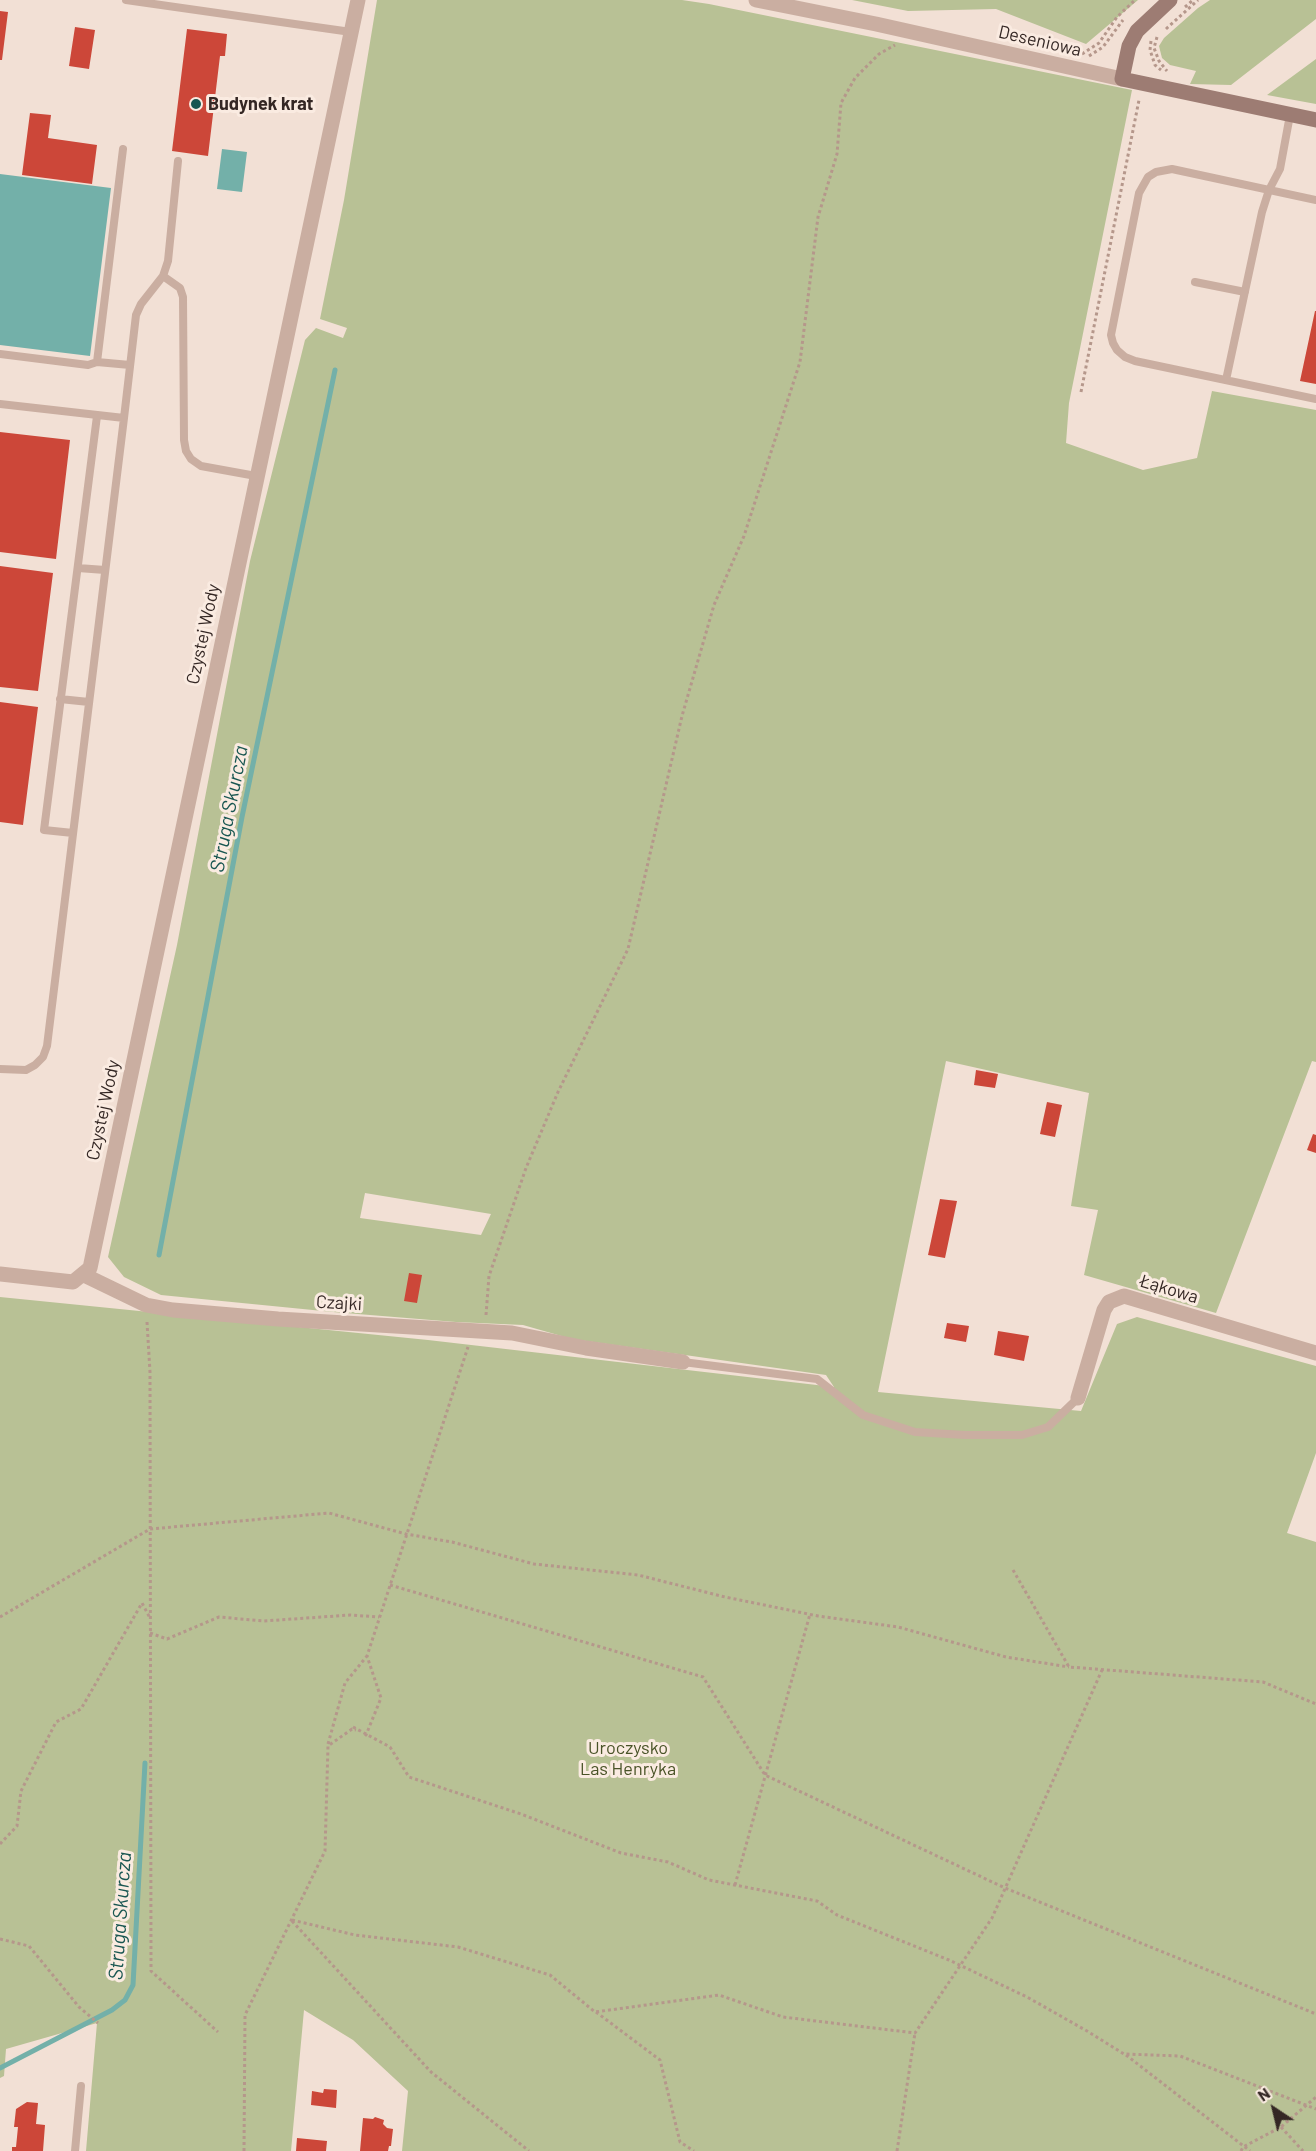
<!DOCTYPE html>
<meta charset="utf-8">
<style>
body{margin:0}
#map{position:relative;width:1316px;height:2151px;overflow:hidden;background:#f2e0d5;font-family:Barlow,sans-serif}
canvas{display:block}
.north{position:absolute;left:1244px;top:2079px;width:60px;height:60px;-webkit-text-stroke:4px #faebe1;paint-order:stroke;rotate:325deg;font-size:16px;font-weight:700;line-height:24px;text-align:center;color:#342724}
.north::after{content:'';display:block;margin:auto;width:21px;height:27px;background:#342724;clip-path:polygon(50% 0,100% 100%,50% 72%,0 100%)}
</style>
<div id="map">
<canvas width="1316" height="2151"></canvas>
<div class="north">N</div>
</div>
<script>
const c = document.querySelector('canvas').getContext('2d');
c.lineJoin = 'round';
function fillPath(path, color) {
  c.fillStyle = color;
  c.fill(path, 'evenodd');
}
function toPath(rows) {
  const path = new Path2D();
  for (const r of rows) {
    path.moveTo(r[0], r[1]);
    for (let i = 2; i < r.length; i += 2) path.lineTo(r[i], r[i + 1]);
  }
  return path;
}
function stroke(path, color, width, dash) {
  c.strokeStyle = color;
  c.lineWidth = width;
  c.lineCap = dash ? 'butt' : 'round';
  c.setLineDash(dash || []);
  c.stroke(path);
}
function drawText(font, color, halo, rows, align = 'center') {
  c.font = font + ' Barlow,sans-serif';
  c.lineWidth = 6;
  c.setLineDash([]);
  c.textBaseline = 'middle';
  c.strokeStyle = halo;
  c.fillStyle = color;
  for (const [text, x, y, turn = 0] of rows) {
    c.save();
    c.translate(x, y);
    c.rotate((+turn || 0) * Math.PI / 180);
    c.textAlign = isNaN(turn) ? turn : align;
    if (halo) c.strokeText(text, 0, 0);
    c.fillText(text, 0, 0);
    c.restore();
  }
}
fillPath(toPath([
 [377,0,682,0,709,4,1132,90,1069,403,1066,443,1143,470,1197,458,1212,391,1316,410,1316,1062,1312,1061,1216,1313,1084,1275,1098,1210,1071,1206,1089,1093,946,1061,878,1392,1081,1411,1117,1324,1137,1317,1316,1366,1316,1453,1287,1533,1316,1542,1316,2151,402,2151,408,2091,353,2040,304,2010,291,2151,86,2151,97,2023,6,2049,4,2076,0,2078,0,1297,428,1340,834,1387,826,1375,572,1339,523,1325,456,1322,333,1312,161,1295,124,1277,108,1257,177,945,250,561,305,340,316,328,343,338,347,328,320,319,344,200],
 [365,1193,491,1214,481,1235,360,1218],
 [852,0,1138,0,1086,44,996,9,908,11],
 [1210,0,1316,0,1316,19,1231,85,1190,84,1196,71,1170,65,1162,58,1159,46,1164,38,1198,8],
 [1316,59,1316,104,1267,95]
]), '#b8c195');
fillPath(toPath([
 [222,149,247,152,242,192,217,189],
 [0,174,111,188,90,356,0,345]
]), '#73b0a9');
stroke(toPath([
 [159,1255,242,817,335,370],
 [0,2068,112,2010,125,2000,133,1985,145,1763]
]), '#73b0a9', 5);
fillPath(toPath([
 [0,11,8,12,2,60,0,60],
 [75,27,95,30,89,69,69,66],
 [187,29,227,34,225,56,220,56,208,156,172,151],
 [30,113,51,115,48,138,97,145,92,184,22,175],
 [1315,311,1316,311,1316,384,1300,381],
 [0,432,70,440,56,559,0,552],
 [0,566,53,573,38,691,0,687],
 [0,702,38,707,23,825,0,822],
 [976,1070,998,1074,995,1088,974,1085],
 [1047,1102,1062,1105,1055,1137,1040,1134],
 [1313,1134,1316,1135,1316,1153,1307,1150],
 [940,1199,957,1201,945,1258,928,1255],
 [409,1273,422,1275,417,1303,404,1301],
 [947,1323,969,1326,966,1342,944,1338],
 [998,1331,1029,1336,1024,1361,994,1355],
 [324,2089,337,2090,336,2108,311,2105,312,2091,323,2093],
 [27,2102,38,2103,36,2124,45,2125,43,2151,12,2151,12,2147,16,2147,18,2127,14,2127,16,2109],
 [375,2117,384,2120,383,2124,387,2128,393,2129,391,2146,389,2146,388,2151,360,2151,363,2118,373,2119],
 [297,2138,327,2141,326,2151,296,2151]
]), '#cc4739');
stroke(toPath([
 [1185,7,1193,0],
 [1166,29,1198,0],
 [1157,37,1154,48,1159,61,1167,71],
 [1151,41,1150,50,1155,65,1161,70],
 [1082,54,1099,43,1117,17,1135,0],
 [1089,56,1103,47,1123,20],
 [1081,392,1139,100],
 [486,1315,489,1276,526,1168,558,1092,628,949,682,716,714,605,744,536,800,362,818,217,837,154,841,103,855,78,879,54,895,45],
 [147,1322,150,1372,151,1971,218,2032],
 [1013,1570,1069,1667,1263,1682,1316,1704],
 [390,1585,703,1677,765,1775,1005,1888,1316,2014],
 [0,1617,150,1529,329,1513,406,1534,452,1542,534,1564,638,1575,725,1597,818,1616,898,1627,1006,1657,1069,1667],
 [150,1633,167,1639,219,1617,264,1621,350,1615,379,1617],
 [353,1727,390,1747,409,1777,521,1814,621,1853,668,1862,709,1880,817,1901,837,1915,949,1960,1027,1997,1087,2031,1124,2054,1180,2056,1316,2109],
 [365,1734,366,1735,381,1698,367,1656,468,1347],
 [328,1744,345,1683,367,1656],
 [0,1844,17,1826,21,1791,56,1722,81,1709,142,1603,150,1618],
 [735,1885,810,1614],
 [292,1920,355,1935,458,1947,550,1975,595,2012,719,1995,783,2017,915,2033,992,1918,1102,1670],
 [292,1921,431,2072,529,2151],
 [0,1939,29,1946,79,2007,98,2023],
 [596,2012,660,2060,680,2142,694,2151],
 [1126,2055,1250,2151],
 [1281,2127,1303,2151],
 [244,2151,245,2015,325,1851,328,1746,352,1729,356,1730],
 [897,2151,915,2033],
 [1241,2151,1243,2147,1281,2127,1316,2097]
]), '#b5978b', 3, [3, 3]);
stroke(toPath([
 [126,0,351,32],
 [1316,200,1172,169,1156,172,1148,177,1139,193,1111,335,1113,343,1117,350,1125,357,1135,361,1316,399],
 [163,276,180,288,183,297,184,440,186,451,191,459,201,466,256,476],
 [1195,282,1245,292],
 [0,354,88,365,97,362,130,365],
 [97,362,123,149],
 [1226,380,1262,212,1269,190,1280,169,1290,115],
 [0,404,124,418,47,1046,43,1057,35,1065,26,1070,0,1069],
 [124,418,136,315,141,304,163,276,168,261,178,161],
 [78,568,105,570],
 [60,699,89,702],
 [73,833,44,830,97,416],
 [683,1362,817,1379,863,1415,915,1432,965,1435,1022,1435,1048,1427,1078,1398],
 [75,2151,81,2086]
]), '#caaea1', 8);
stroke(toPath([
 [756,0,876,24,1122,79],
 [0,1274,73,1282,90,1268,358,0],
 [84,1275,146,1305,173,1310,278,1319,512,1333,586,1348,683,1362],
 [1078,1398,1104,1310,1109,1302,1124,1296,1316,1353]
]), '#caaea1', 15);
stroke(toPath([
 [1170,0,1137,31,1129,46,1122,79,1316,120]
]), '#9d7c73', 15);
for (const [x, y, r, color] of [
 [196,104,6,"#185651"]
]) {
  const dot = new Path2D();
  dot.arc(x, y, r, 0, 2 * Math.PI);
  c.fillStyle = color;
  c.fill(dot);
  stroke(dot, '#faebe1', 2);
}
drawText('18px', '#342724', '#faebe1', [
 ["Deseniowa",1040,41,13],
 ["Czystej Wody",203,634,-78],
 ["Czystej Wody",103,1110,-78],
 ["Łąkowa",1169,1289,17],
 ["Czajki",339,1303,3]
]);
drawText('bold 18px', '#342724', '#faebe1', [
 ["Budynek krat",208,104]
], 'left');
drawText('18px', '#495327', '#faebe1', [
 ["Uroczysko",628,1748],
 ["Las Henryka",628,1769]
]);
drawText('italic 20px', '#185651', '#faebe1', [
 ["Struga Skurcza",229,809,-79],
 ["Struga Skurcza",120,1916,-86]
]);
</script>
